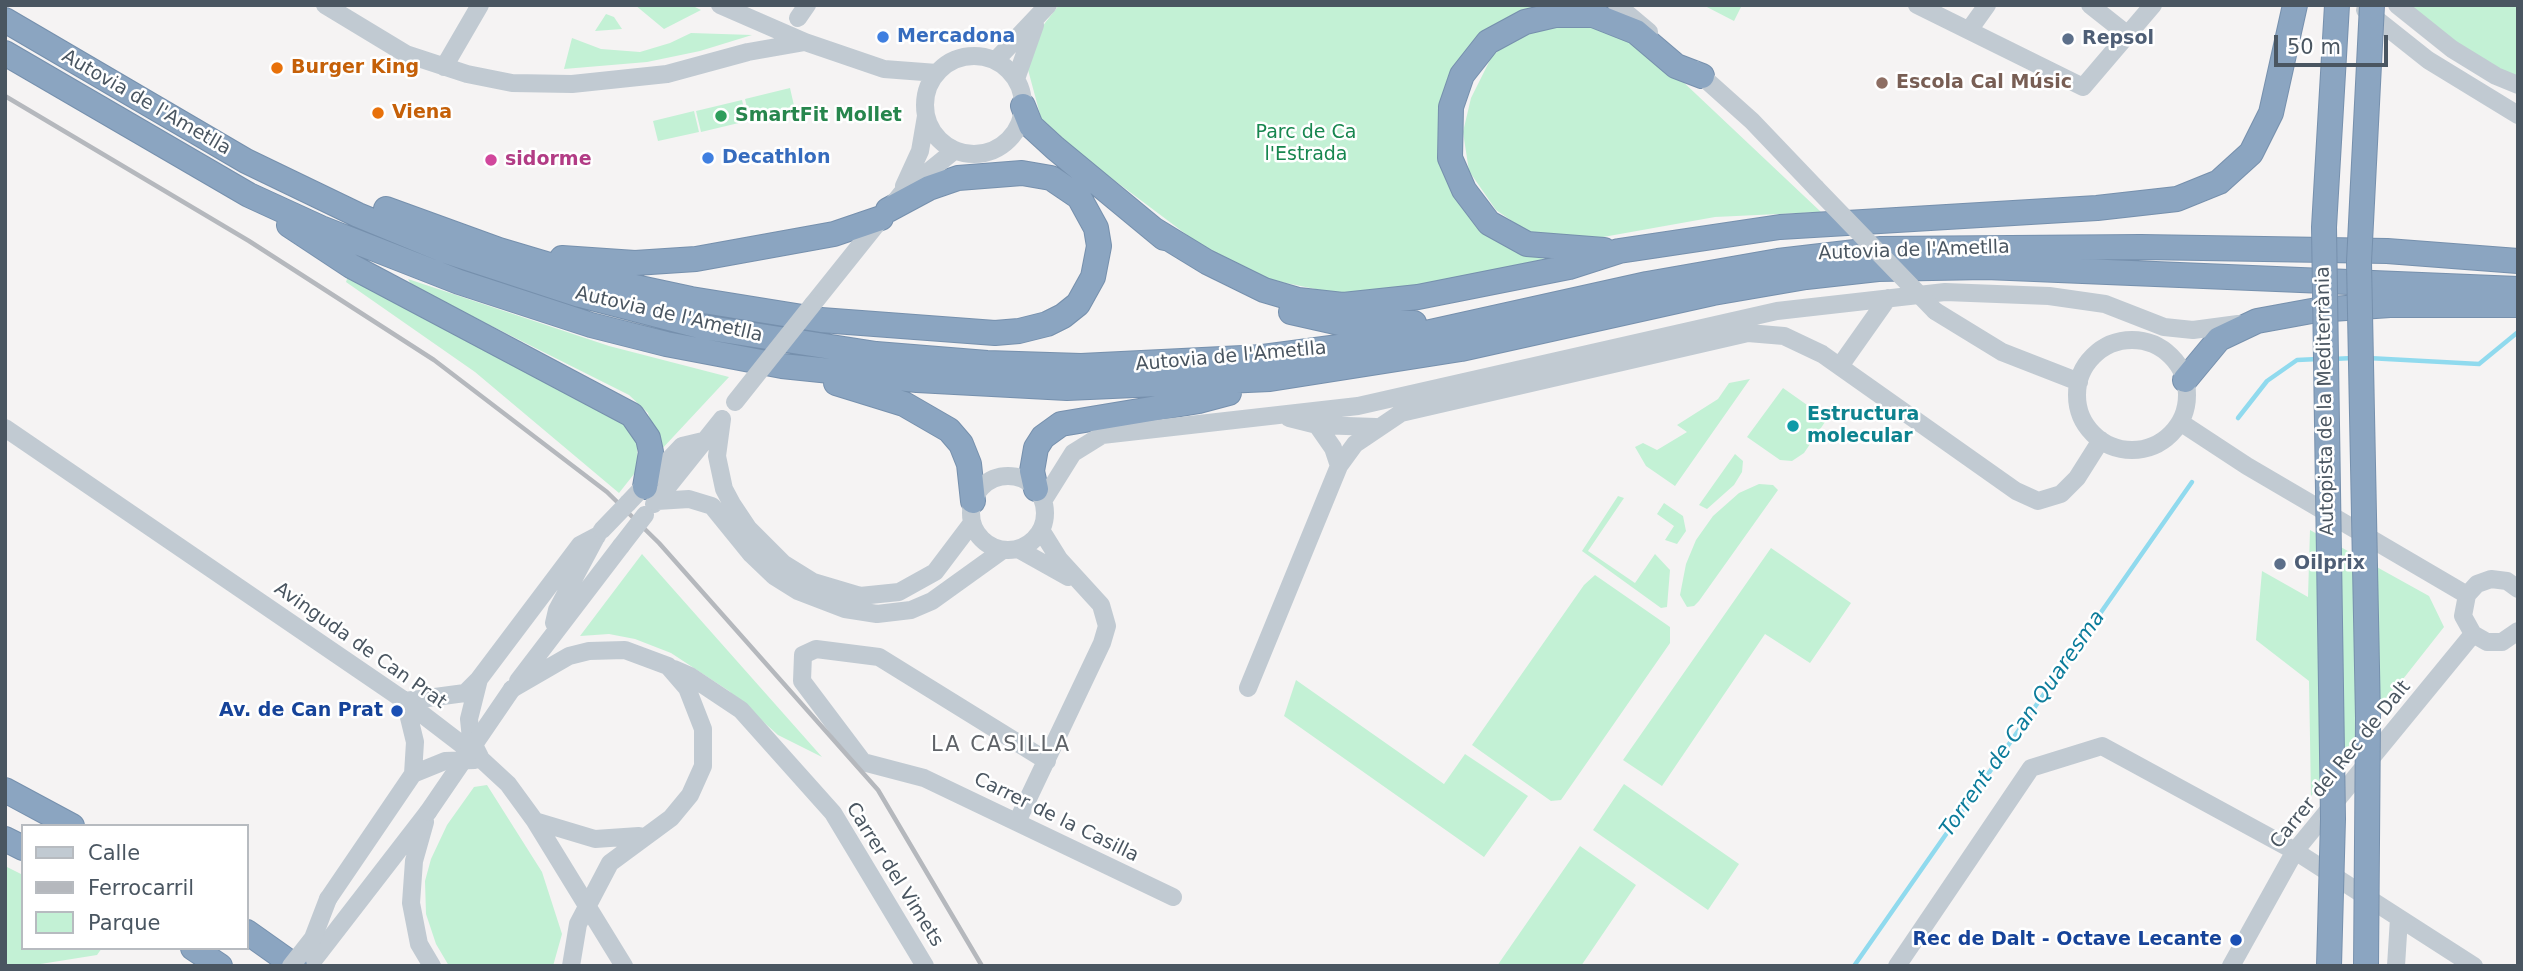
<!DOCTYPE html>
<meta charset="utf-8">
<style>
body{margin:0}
#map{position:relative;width:2523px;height:971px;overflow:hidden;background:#f5f3f3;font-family:"DejaVu Sans",sans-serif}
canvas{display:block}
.frame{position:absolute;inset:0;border:7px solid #4a5661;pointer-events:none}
.legend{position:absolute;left:21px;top:824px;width:228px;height:126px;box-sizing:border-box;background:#fff;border:2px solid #b7bbc0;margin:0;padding:9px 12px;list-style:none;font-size:21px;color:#4a5661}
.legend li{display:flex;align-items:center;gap:14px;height:35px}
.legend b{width:35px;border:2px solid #b7bbc0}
.scale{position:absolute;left:2274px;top:35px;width:114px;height:32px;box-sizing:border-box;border:4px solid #4a5661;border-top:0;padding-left:9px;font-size:21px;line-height:24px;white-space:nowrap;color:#4a5661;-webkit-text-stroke:5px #fff;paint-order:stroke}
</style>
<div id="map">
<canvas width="2523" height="971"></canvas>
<div class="frame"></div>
<ul class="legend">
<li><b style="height:9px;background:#c1cad2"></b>Calle</li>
<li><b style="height:9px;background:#b5b8bd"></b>Ferrocarril</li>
<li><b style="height:19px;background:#c3f1d5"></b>Parque</li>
</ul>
<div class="scale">50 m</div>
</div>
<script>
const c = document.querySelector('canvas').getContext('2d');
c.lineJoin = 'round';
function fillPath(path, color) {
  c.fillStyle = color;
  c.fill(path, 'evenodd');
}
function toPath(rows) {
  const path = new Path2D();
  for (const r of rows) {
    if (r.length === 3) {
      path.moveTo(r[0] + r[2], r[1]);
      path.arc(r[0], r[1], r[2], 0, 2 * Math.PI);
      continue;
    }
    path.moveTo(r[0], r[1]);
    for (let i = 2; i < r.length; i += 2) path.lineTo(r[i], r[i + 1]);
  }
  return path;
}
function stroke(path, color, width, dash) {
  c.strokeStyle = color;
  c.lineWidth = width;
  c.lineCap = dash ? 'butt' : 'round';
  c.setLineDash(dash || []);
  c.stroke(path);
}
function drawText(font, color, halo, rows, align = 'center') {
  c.font = font + ' "DejaVu Sans",sans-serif';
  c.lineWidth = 5;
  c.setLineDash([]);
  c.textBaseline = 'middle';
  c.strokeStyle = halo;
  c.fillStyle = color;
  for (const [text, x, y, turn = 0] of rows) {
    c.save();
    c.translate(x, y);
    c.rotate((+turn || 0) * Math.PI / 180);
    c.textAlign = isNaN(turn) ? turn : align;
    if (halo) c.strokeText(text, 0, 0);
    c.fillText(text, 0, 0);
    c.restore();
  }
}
fillPath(toPath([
 [635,5,691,5,701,10,664,29],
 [1059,5,1599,5,1481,43,1445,159,1521,250,1545,259,1424,286,1350,296,1266,279,1195,241,1086,159,1041,118,1027,66,1038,32],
 [1703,5,1742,5,1734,21],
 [2406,5,2518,5,2518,77,2469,54],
 [606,14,614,17,622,29,595,31],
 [1555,15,1626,28,1821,212,1715,217,1592,239,1552,239,1525,230,1496,210,1469,171,1463,132,1471,98,1492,56,1523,31],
 [691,33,752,35,700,51,647,62,564,69,572,38,601,49,640,52,670,43],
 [790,88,795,110,750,120,745,99],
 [742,100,747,121,701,132,696,111],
 [694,111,699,132,658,141,653,121],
 [348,276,622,421,637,441,638,469,619,493,475,372,346,282],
 [408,279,609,346,729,377,660,451,648,413,629,395,412,286],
 [1750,379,1675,486,1646,466,1635,447,1643,443,1657,450,1687,432,1677,425,1718,399,1729,383],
 [1783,388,1827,419,1804,453,1792,461,1780,460,1747,437],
 [1735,454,1743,461,1742,472,1734,485,1707,509,1699,505],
 [1759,484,1773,485,1778,490,1699,601,1694,606,1687,607,1680,595,1686,564,1696,540,1713,516,1739,493],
 [1618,496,1624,498,1588,551,1635,583,1655,554,1670,570,1667,607,1661,608,1582,551],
 [1664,503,1683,516,1686,531,1677,544,1665,540,1674,526,1657,514],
 [2310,530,2429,596,2444,627,2311,796,2309,681,2256,640,2262,571,2308,597],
 [1771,548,1851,603,1810,663,1765,634,1662,786,1623,760],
 [642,554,822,757,778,735,729,691,671,653,635,639,609,634,580,636],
 [1595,575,1670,627,1670,643,1561,800,1551,801,1472,745,1584,585],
 [1296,680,1444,784,1465,754,1528,796,1484,857,1284,716],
 [1624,784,1739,864,1708,910,1593,830],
 [487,785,542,872,562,934,553,966,449,966,436,944,426,914,425,881,431,859,447,825,474,787],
 [1580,846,1636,885,1581,966,1497,966],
 [5,866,23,875,23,948,102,948,97,955,28,966,5,966]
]), '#c3f1d5');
stroke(toPath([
 [2368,358,2479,364,2518,332],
 [2333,359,2353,358],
 [2238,418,2267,381,2297,360,2318,359],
 [1854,966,2192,482]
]), '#90daee', 4.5);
const highway = toPath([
 [5,20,246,161,358,215,443,250,580,295,703,327,876,354,987,363,1081,366,1263,357,1399,339,1647,284,1778,261,1881,249,2141,247,2387,251,2518,261],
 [5,53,249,195,321,228,459,282,591,325,666,344,782,366,917,380,1067,388,1270,379,1461,349,1713,293,1806,277,1878,269,1986,267,2518,289],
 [1023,106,1031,126,1055,148,1164,238],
 [386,209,499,250,593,278,691,299,821,320,995,333,1019,331,1047,324,1063,316,1078,304,1093,277,1099,246,1096,228,1079,197,1051,178,1022,173,958,178,929,188,888,210],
 [289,225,351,266,632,415,648,438,651,452,645,487],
 [1153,229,1207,262,1264,290,1298,300,1343,305,1418,297,1569,267,1619,251,1780,227,2097,208,2177,199,2219,182,2251,153,2271,113,2295,5],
 [1604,250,1527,244,1489,223,1464,190,1450,158,1451,107,1462,75,1488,42,1525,22,1555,15,1593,15,1636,32,1676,66,1702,76],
 [562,258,635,263,696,259,834,234,881,218],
 [1291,312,1340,323,1414,323],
 [2185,380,2219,339,2257,321,2317,310,2390,305,2518,305],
 [836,383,904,404,949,430,961,444,969,464,973,501],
 [1036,489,1032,471,1036,448,1043,437,1061,424,1199,401,1229,393],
 [5,790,72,826],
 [5,839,23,848],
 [247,932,295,966],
 [193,948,220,966]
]);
stroke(highway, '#7690ad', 26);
stroke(toPath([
 [325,5,406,54,467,74,512,83,572,84,667,74,748,52,805,42],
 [720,5,805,42,884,69,937,73],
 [1617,5,1649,32],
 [1917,5,2083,87,2153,5],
 [2090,5,2128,35],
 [2397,5,2452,49,2496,76,2518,85],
 [2365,10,2428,60,2518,115],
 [798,18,807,5],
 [1972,26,1987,5],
 [974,105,49],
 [996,60,1048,5],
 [444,67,480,5],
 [1695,70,1752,121,1816,188],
 [1016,79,1035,25],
 [904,186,920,151,926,116],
 [813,304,901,194,955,150],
 [1935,311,2002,352,2079,382],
 [2132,395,55],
 [1840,366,1888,298],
 [1289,418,1317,425,1333,448,1339,466],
 [722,419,717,456,724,489,732,504,748,528,784,564,813,582,860,596,899,592,935,572,972,523],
 [2180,422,2247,466,2467,595],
 [1317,425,1376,427],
 [5,428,405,701,482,760,508,784,535,821,624,966],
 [1008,513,37],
 [657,501,689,499,712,506,751,554,774,576,798,591,845,609,877,614,911,610,932,601,1003,550],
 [1043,501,1073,453,1102,435,1358,406,1777,311,1945,292,2049,296,2105,304,2164,327,2193,330,2238,324],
 [628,503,682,446,703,441],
 [654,504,722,419],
 [1018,549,1068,577],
 [2518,589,2507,581,2491,579,2477,584,2467,595,2463,616,2473,634,2487,642,2502,642,2518,631],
 [554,623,557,610,595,539],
 [674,669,690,676,741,710,833,813,925,966],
 [479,679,469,719,471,739,480,757],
 [518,681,621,546],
 [1248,688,1339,466,1355,444,1401,413,1748,333,1784,336,1822,354,2016,491,2038,501,2061,494,2077,478,2101,440],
 [512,689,569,656,589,651,625,650,668,666,687,688,703,729,703,766,690,795,671,818,610,863,578,924,571,966],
 [405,701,465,693,479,679,580,545,597,536],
 [1047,761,879,657,816,649,803,655,802,681,863,762,924,778,1173,897],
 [413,774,445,761,475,760],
 [535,821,595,839,639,836],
 [425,822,414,861,411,903,419,944,432,966],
 [1017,822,1102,643,1107,626,1101,605,1059,559,1041,530],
 [328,899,413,774,415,742,405,701],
 [309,966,428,812],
 [1897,966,2031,768,2102,746,2295,851,2474,966],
 [2231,966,2295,851,2473,634],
 [2396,966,2399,918]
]), '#c1cad2', 18);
stroke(highway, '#8ba5c1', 24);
stroke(toPath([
 [5,96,249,241,434,360,607,492,659,543,878,790,982,966]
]), '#b5b8bd', 4.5);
const highwayBridge = toPath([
 [2329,966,2333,819,2324,227,2337,5],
 [2366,966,2368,718,2359,262,2372,5]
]);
stroke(highwayBridge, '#7690ad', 26, []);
stroke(toPath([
 [1816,188,1935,311],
 [735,402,813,304],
 [602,530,628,503],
 [621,546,645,515],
 [428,812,512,689],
 [291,966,313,938,328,899]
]), '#c1cad2', 18);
stroke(highwayBridge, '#8ba5c1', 24);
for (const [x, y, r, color] of [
 [883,37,7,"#3f7fe0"],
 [2068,39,7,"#5c6f8a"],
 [277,68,7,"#e8710a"],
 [1882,83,7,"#8d6e63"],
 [378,113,7,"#e8710a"],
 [721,116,7,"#2e9e5b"],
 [708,158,7,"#3f7fe0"],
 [491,160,7,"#d1479c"],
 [1793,426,7,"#0f9aa8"],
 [2280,564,7,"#5c6f8a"],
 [397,711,7,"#1a4fb4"],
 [2236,940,7,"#1a4fb4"]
]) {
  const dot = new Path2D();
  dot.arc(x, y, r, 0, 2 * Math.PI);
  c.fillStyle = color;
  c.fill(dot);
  stroke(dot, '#fff', 2.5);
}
drawText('bold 19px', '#366cbe', '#fff', [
 ["Mercadona",897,37],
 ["Decathlon",722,158]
], 'left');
drawText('bold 19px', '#4e5e75', '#fff', [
 ["Repsol",2082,39],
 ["Oilprix",2294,564]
], 'left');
drawText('bold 19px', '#c56008', '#fff', [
 ["Burger King",291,68],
 ["Viena",392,113]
], 'left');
drawText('bold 19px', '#785e54', '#fff', [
 ["Escola Cal Músic",1896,83]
], 'left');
drawText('19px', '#4a5661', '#fff', [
 ["Autovia de l'Ametlla",146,103,30],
 ["Autovia de l'Ametlla",1914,251,-2],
 ["Autovia de l'Ametlla",669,315,13],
 ["Autovia de l'Ametlla",1231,357,-5],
 ["Autopista de la Mediterrània",2326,401,-91],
 ["Avinguda de Can Prat",360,646,35],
 ["Carrer del Rec de Dalt",2341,765,-51],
 ["Carrer de la Casilla",1056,818,26],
 ["Carrer del Vimets",894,875,58]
]);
drawText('bold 19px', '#27864d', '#fff', [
 ["SmartFit Mollet",735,116]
], 'left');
drawText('19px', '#17864f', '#fff', [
 ["Parc de Ca",1306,133],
 ["l'Estrada",1306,155]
]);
drawText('bold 19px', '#b23c85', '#fff', [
 ["sidorme",505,160]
], 'left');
drawText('bold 19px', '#0d838f', '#fff', [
 ["Estructura",1807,415],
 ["molecular",1807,437]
], 'left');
drawText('bold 19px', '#164399', '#fff', [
 ["Av. de Can Prat",383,711],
 ["Rec de Dalt - Octave Lecante",2222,940]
], 'right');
drawText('italic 21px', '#0c7c9b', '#fff', [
 ["Torrent de Can Quaresma",2023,724,-55]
]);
c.letterSpacing = '2px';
drawText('21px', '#5f6368', '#fff', [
 ["LA CASILLA",1001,746]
]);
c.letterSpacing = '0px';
</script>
